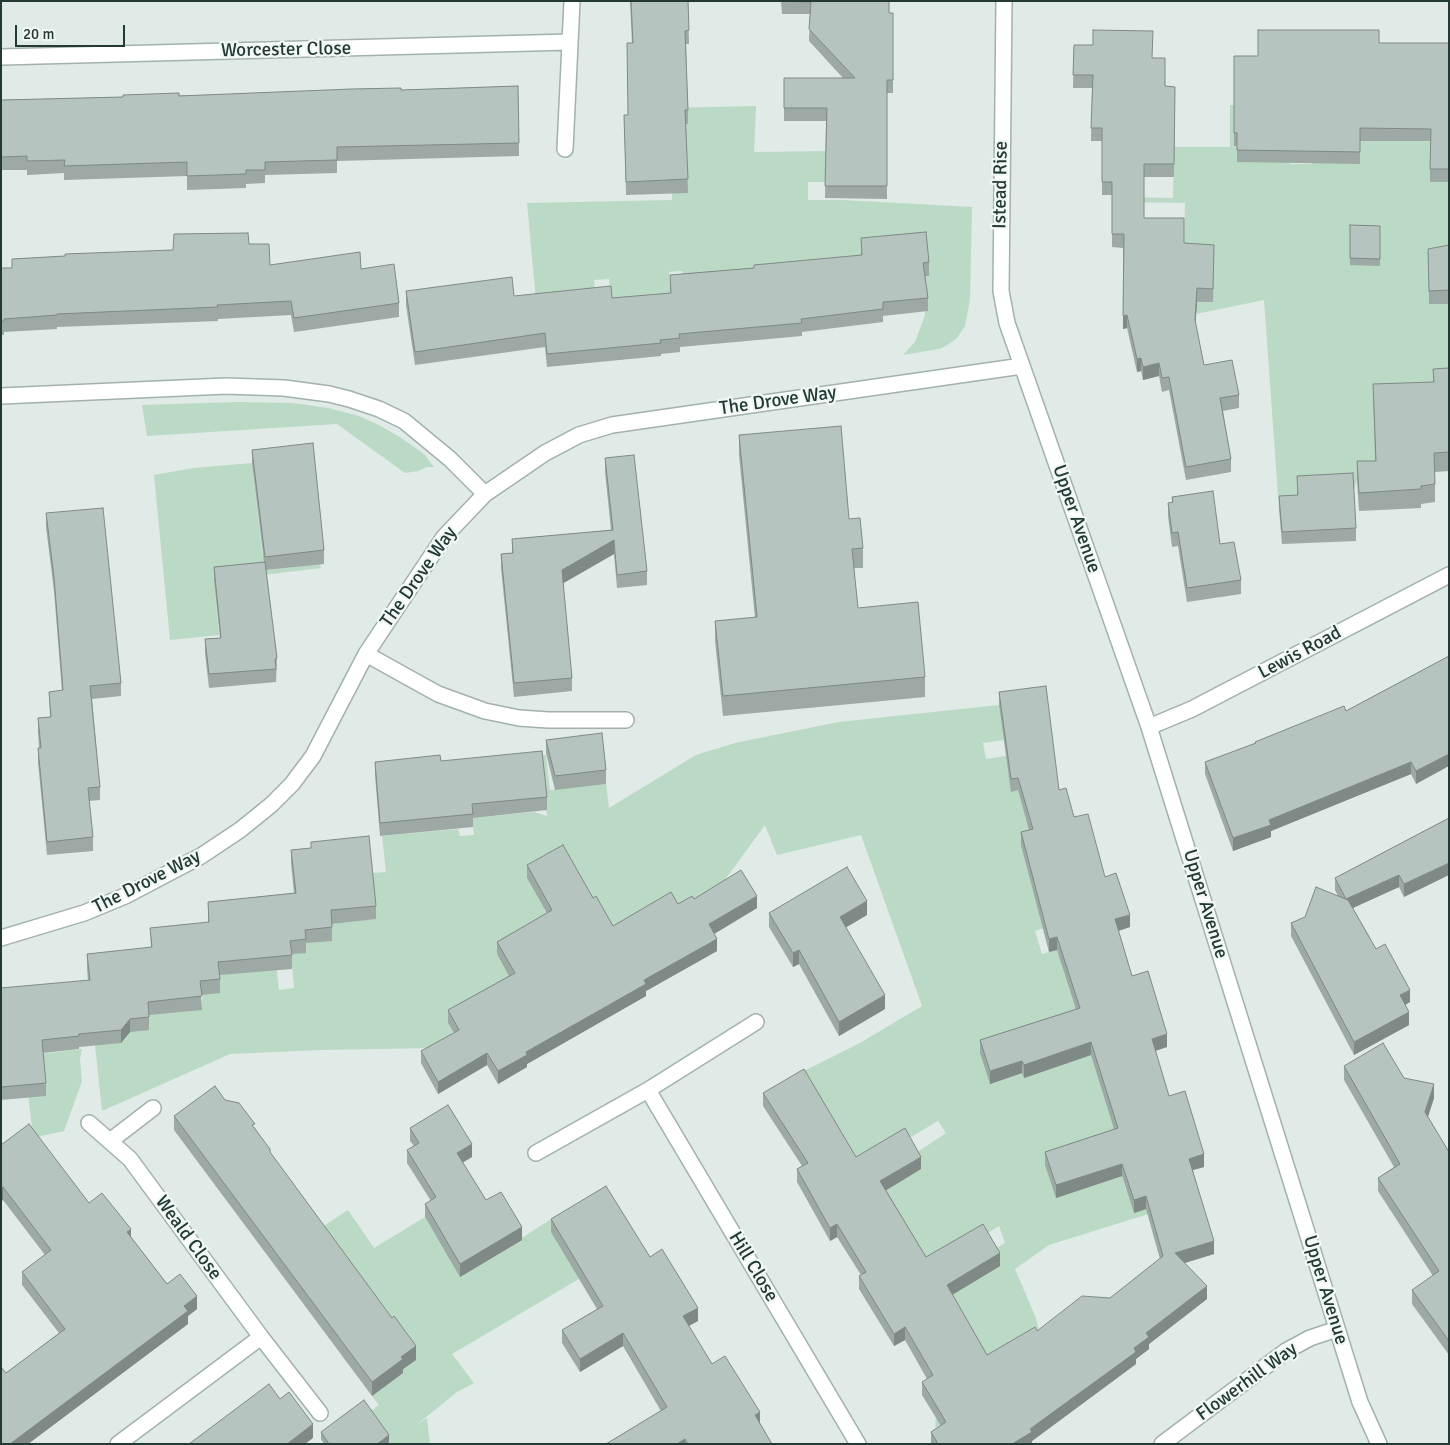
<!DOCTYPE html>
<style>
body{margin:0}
#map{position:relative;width:1450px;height:1445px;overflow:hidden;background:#e0eae6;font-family:Signika,sans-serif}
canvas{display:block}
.frame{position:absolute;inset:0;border:2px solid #223935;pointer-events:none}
.scale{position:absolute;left:15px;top:25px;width:110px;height:22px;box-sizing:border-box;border:2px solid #223935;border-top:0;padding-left:6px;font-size:15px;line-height:18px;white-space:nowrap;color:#223935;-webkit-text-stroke:4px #f0f7f4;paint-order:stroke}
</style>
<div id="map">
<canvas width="1450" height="1445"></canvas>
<div class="frame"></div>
<div class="scale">20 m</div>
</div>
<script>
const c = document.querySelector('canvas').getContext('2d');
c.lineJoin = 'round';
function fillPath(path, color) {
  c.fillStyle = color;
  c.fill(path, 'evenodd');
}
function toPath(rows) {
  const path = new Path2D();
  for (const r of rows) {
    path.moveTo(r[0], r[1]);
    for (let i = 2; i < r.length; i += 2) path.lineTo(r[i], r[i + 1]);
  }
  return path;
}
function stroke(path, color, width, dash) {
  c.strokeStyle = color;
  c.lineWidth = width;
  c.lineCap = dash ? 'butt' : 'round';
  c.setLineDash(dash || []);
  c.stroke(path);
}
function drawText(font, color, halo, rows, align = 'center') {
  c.font = font + ' Signika,sans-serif';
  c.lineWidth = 4.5;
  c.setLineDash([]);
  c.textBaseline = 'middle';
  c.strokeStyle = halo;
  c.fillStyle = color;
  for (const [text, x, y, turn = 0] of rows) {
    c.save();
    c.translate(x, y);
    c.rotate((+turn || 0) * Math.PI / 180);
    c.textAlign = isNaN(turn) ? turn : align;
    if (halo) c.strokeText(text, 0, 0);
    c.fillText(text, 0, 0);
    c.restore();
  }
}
fillPath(toPath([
 [1230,105,1234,105,1234,145,1289,144,1290,164,1312,164,1312,144,1434,121,1430,182,1449,182,1449,387,1376,480,1357,480,1353,495,1299,498,1279,509,1264,300,1157,322,1157,306,1123,305,1122,303,1194,304,1184,250,1185,203,1125,202,1114,197,1173,198,1174,151,1114,147,1230,147],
 [756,106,754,152,832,151,826,182,808,182,808,200,843,200,972,207,970,300,965,326,957,338,946,346,939,349,903,355,915,342,925,315,925,311,927,311,862,268,684,288,682,271,669,272,671,300,612,309,609,279,594,280,597,311,536,300,527,203,672,200,672,193,662,108],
 [237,402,293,403,328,408,359,416,379,425,403,439,425,455,434,467,427,467,418,471,405,473,337,424,147,436,142,405],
 [252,463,262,552,269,570,320,564,321,568,214,581,219,635,170,640,154,475,193,468],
 [999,705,1004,740,983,743,986,759,1006,756,1027,789,1066,921,1035,931,1042,954,1057,950,1095,1051,1118,1091,1119,1167,1126,1190,1154,1207,1155,1212,1049,1245,1015,1269,1036,1318,1039,1332,935,1433,944,1293,991,1251,1005,1243,999,1226,927,1272,872,1197,921,1169,913,1155,946,1133,938,1121,855,1170,802,1072,860,1043,922,1006,861,835,777,855,765,825,705,907,448,1023,461,1045,433,1048,320,1050,230,1054,102,1111,94,1036,147,1000,201,1010,203,994,220,992,218,975,275,955,279,990,294,988,291,954,305,929,331,924,375,919,372,873,386,872,382,836,458,829,460,836,474,835,472,818,534,812,547,816,541,755,546,755,550,790,606,784,609,808,696,755,735,743,839,722],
 [82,1049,80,1059,82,1081,64,1131,33,1138,24,1056],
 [348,1210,374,1248,425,1217,436,1236,517,1241,556,1216,579,1279,452,1354,474,1383,457,1392,415,1426,427,1418,430,1444,390,1444,368,1413,379,1405,372,1396,403,1373,401,1370,415,1360,318,1230]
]), '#badac5');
const street = toPath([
 [1004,1,1001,291,1007,323,1149,727,1360,1402,1379,1444],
 [1,57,570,42],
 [565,149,572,1],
 [1,396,226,386,284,388,329,394,349,399,379,409,404,421,450,459,485,494],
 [366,654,438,694,485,711,519,718,548,720,626,720],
 [1149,727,1192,709,1449,575],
 [1,938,84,913,125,896,201,856,240,830,271,805,292,784,313,756,366,654,444,537,485,494,545,453,579,435,612,425,1022,366],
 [648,1090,858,1444],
 [89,1123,130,1159,261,1337,320,1413],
 [110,1141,153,1108],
 [536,1153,648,1090,756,1022],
 [118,1444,261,1337],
 [1162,1444,1286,1351,1310,1338,1337,1329]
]);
stroke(street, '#a3b1ad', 18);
stroke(street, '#fff', 15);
fillPath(toPath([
 [630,1,688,1,689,44,686,44,688,110,688,124,686,124,688,193,626,195,624,115,628,115,632,43],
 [781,1,889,1,889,13,893,13,893,93,887,93,887,199,825,198,826,121,784,121,784,78,843,78,809,41,810,14,782,14],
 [1379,43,1449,43,1449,182,1430,182,1430,141,1360,141,1360,164,1237,162,1237,146,1234,146,1234,56,1258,56],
 [1074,45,1153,58,1165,86,1175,87,1174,177,1144,177,1144,218,1184,243,1214,245,1213,302,1197,302,1195,324,1204,365,1239,395,1239,408,1223,411,1231,459,1231,472,1186,480,1169,390,1162,392,1159,376,1143,380,1141,371,1137,372,1127,328,1123,329,1123,248,1112,247,1112,195,1102,195,1102,141,1091,141,1092,88,1073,88],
 [518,86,519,156,337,161,337,173,265,175,265,183,246,184,246,188,187,190,187,176,64,180,64,173,27,175,27,170,1,170,1,100,401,90],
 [1350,225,1380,226,1380,266,1350,265],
 [861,238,929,262,929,276,925,276,928,298,928,311,883,316,883,322,802,332,802,336,680,347,680,352,661,354,661,356,547,367,545,347,415,365,406,305,406,291,514,296,612,298,670,293,670,275,754,268,861,255],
 [249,244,270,265,361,269,399,303,399,317,294,332,291,315,218,319,218,321,57,327,57,329,4,332,4,335,1,335,1,268,12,268,12,259,173,250],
 [1449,245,1449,304,1429,304,1428,249],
 [1449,368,1449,471,1435,472,1435,502,1421,504,1421,508,1359,511,1357,480,1357,461,1375,461,1373,384,1433,382,1433,369],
 [739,435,849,519,863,548,863,568,854,568,858,608,925,677,925,697,723,716,715,641,715,621,755,618,739,455],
 [252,450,324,550,324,564,266,570,277,658,276,682,209,688,205,653,205,639,220,638,214,581,214,567,264,562,252,463],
 [605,458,647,571,647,585,617,588,614,554,563,583,572,678,572,691,514,697,501,568,501,554,512,553,512,539,611,530,605,472],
 [1297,476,1356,528,1356,541,1282,544,1279,509,1279,496,1297,495],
 [1172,497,1220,544,1241,580,1241,594,1187,602,1178,546,1172,547,1168,516,1168,503,1172,502],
 [46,513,121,683,121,696,92,699,100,787,100,800,89,801,93,837,93,851,47,855,38,762,38,748,39,748,38,732,38,718,50,717,49,692,62,691,54,591,46,527],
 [1449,656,1416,784,1411,774,1271,831,1271,837,1233,851,1205,774,1205,762,1255,744,1255,742,1346,711],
 [999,692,1059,790,1105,877,1130,927,1118,931,1132,976,1167,1047,1155,1051,1169,1096,1204,1167,1193,1170,1214,1254,1184,1263,1207,1299,1149,1344,1149,1349,1136,1359,1136,1364,1032,1441,1032,1444,931,1444,931,1432,941,1426,922,1395,922,1382,927,1379,905,1340,894,1346,859,1289,859,1276,861,1275,837,1237,830,1241,797,1182,797,1169,802,1166,763,1106,763,1093,856,1157,921,1169,886,1190,926,1257,1000,1266,952,1295,987,1355,1110,1298,1160,1259,1146,1209,1134,1213,1122,1176,1056,1198,1045,1165,1045,1152,1114,1129,1091,1055,1024,1078,1022,1073,990,1084,980,1053,980,1040,1076,1009,1057,950,1049,952,1021,845,1021,832,1029,830,1018,790,1011,792,999,705],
 [546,740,606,770,606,784,555,790,546,753],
 [441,761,547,797,547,810,473,818,473,827,380,836,375,775,375,762],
 [1449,818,1404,897,1399,887,1353,908,1376,949,1410,1002,1405,1005,1409,1025,1354,1055,1291,936,1291,923,1305,917,1338,896,1335,890,1335,878],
 [291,850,376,906,376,919,332,924,332,941,306,943,306,953,292,954,292,969,220,975,220,993,201,995,202,1010,149,1015,149,1030,130,1032,121,1043,79,1047,79,1049,43,1053,46,1083,46,1096,1,1100,1,988,88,981,87,968,87,954,151,948,150,928,208,923,208,902,294,893,291,863],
 [527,865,593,898,613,926,694,899,757,908,714,934,717,951,646,991,646,996,527,1064,527,1067,498,1084,487,1065,438,1094,421,1063,421,1051,454,1033,448,1023,448,1010,509,976,497,954,497,942,547,913,527,878],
 [769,913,867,915,846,927,885,1009,839,1036,799,964,793,967,769,927],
 [1344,1066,1404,1078,1434,1098,1428,1117,1449,1152,1449,1355,1412,1304,1412,1290,1433,1276,1378,1191,1378,1178,1394,1167,1344,1080],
 [225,1100,255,1128,270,1152,416,1360,403,1369,403,1373,372,1396,174,1130,174,1116],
 [410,1128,472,1157,462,1162,486,1200,522,1240,460,1277,425,1217,425,1204,431,1201,407,1163,407,1150,414,1146,410,1141],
 [1,1145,89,1203,131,1237,167,1284,197,1309,188,1316,188,1324,28,1444,1,1444,6,1373,59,1333,22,1285,22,1272,45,1255,3,1200,1,1201],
 [551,1219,650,1257,698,1321,688,1326,712,1364,760,1423,772,1444,606,1444,661,1411,623,1346,580,1372,562,1343,562,1330,597,1309,551,1232],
 [321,1432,389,1442,387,1444,324,1444,321,1439]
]), '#9da9a4');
fillPath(toPath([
 [1197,288,1197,302,1195,333,1195,320],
 [1127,315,1127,328,1123,329,1123,316],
 [1141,358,1141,371,1137,372,1137,359],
 [1159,363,1159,376,1143,380,1143,367],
 [614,540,614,554,562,584,562,570],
 [1449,754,1449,766,1416,784,1416,771],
 [1411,762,1411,774,1271,831,1271,837,1233,851,1233,838,1269,820],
 [1449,863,1449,875,1404,897,1404,884],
 [1399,875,1399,887,1346,911,1346,899],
 [757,896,757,908,709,937,709,924],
 [867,901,867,915,840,931,840,917],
 [1130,915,1130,927,1115,932,1115,919],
 [1057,937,1057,950,1049,952,1049,939],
 [717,939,717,951,646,991,646,996,527,1064,527,1067,498,1084,498,1071,526,1052,644,980],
 [799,950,799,964,793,967,793,953],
 [1410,990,1410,1002,1400,1008,1400,995],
 [885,995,885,1009,839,1036,839,1022],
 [1409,1012,1409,1025,1354,1055,1354,1042],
 [130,1019,130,1032,121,1043,121,1030],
 [1167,1034,1167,1047,1152,1052,1152,1039],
 [1091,1042,1091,1055,1024,1078,1024,1065],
 [487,1053,487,1065,438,1094,438,1082],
 [1022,1061,1022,1073,990,1084,990,1071],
 [1434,1084,1434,1098,1425,1125,1425,1112],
 [472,1144,472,1157,457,1166,457,1153],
 [1204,1154,1204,1167,1189,1171,1189,1159],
 [921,1157,921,1169,880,1194,880,1181],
 [1122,1164,1122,1176,1056,1198,1056,1185],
 [3,1187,3,1200,1,1201,1,1188],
 [1146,1196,1146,1209,1134,1213,1134,1200],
 [837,1224,837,1237,830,1241,830,1228],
 [522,1227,522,1240,460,1277,460,1264],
 [131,1229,131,1242,127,1232],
 [1214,1241,1214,1254,1175,1266,1175,1253],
 [1000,1253,1000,1266,947,1298,947,1285],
 [1207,1286,1207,1299,1149,1344,1149,1349,1136,1359,1136,1364,1032,1441,1032,1444,1012,1444,1134,1348,1146,1333],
 [197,1296,197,1309,188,1316,188,1324,28,1444,10,1444],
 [698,1308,698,1321,683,1329,683,1316],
 [905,1327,905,1340,894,1346,894,1334],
 [623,1333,623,1346,580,1372,580,1359],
 [416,1346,416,1360,403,1369,403,1373,372,1396,372,1382,401,1357],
 [760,1412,760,1425,755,1415],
 [313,1424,313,1438,305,1444,287,1444],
 [389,1435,389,1442,387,1444,377,1444],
 [685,1439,685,1444,677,1444]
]), '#7f8986');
const building = toPath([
 [631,1,688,1,689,30,685,31,688,110,685,110,688,179,626,182,624,115,628,115,627,43,633,43,631,1],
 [782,1,889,1,889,13,893,13,893,80,887,80,887,186,825,186,827,108,784,108,784,78,855,78,809,29,811,2,782,1],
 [1093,30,1153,31,1152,58,1165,58,1165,86,1175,87,1174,164,1144,164,1144,218,1184,218,1184,243,1214,245,1213,289,1197,288,1195,320,1204,365,1232,360,1239,395,1220,398,1231,459,1186,467,1169,377,1162,378,1159,363,1143,367,1141,358,1137,359,1127,315,1123,316,1124,234,1112,234,1112,182,1102,182,1102,128,1091,128,1093,75,1073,75,1074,45,1093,45,1093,30],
 [1258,30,1379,30,1379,43,1449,43,1449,169,1430,169,1431,129,1360,128,1360,152,1237,150,1237,133,1234,133,1234,56,1258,56,1258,30],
 [518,86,519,143,337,147,337,160,265,162,265,170,246,170,246,174,187,176,187,162,64,166,65,160,27,161,27,156,1,157,1,100,123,97,123,95,179,93,179,96,351,89,401,88,401,90,518,86],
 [1350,225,1380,226,1380,259,1350,258,1350,225],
 [926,232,929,262,923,263,928,298,883,302,883,309,801,319,802,323,679,334,680,338,660,340,661,343,547,354,545,333,415,352,406,291,512,277,514,296,611,286,612,298,671,293,670,275,754,268,754,265,862,255,861,238,926,232],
 [248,233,249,244,269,244,270,265,360,252,361,269,394,264,399,303,294,318,291,301,217,305,218,307,57,314,57,315,4,319,4,321,1,321,1,268,12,268,12,259,65,256,65,254,173,250,174,234,248,233],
 [1449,245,1449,290,1429,291,1428,249,1449,245],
 [1449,368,1449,452,1434,453,1435,484,1421,486,1421,489,1359,493,1357,461,1376,461,1373,384,1434,382,1433,369,1449,368],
 [841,426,849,519,860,518,863,548,852,549,858,608,918,602,925,677,723,696,715,621,757,617,739,435,841,426],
 [313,443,324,550,265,557,252,450,313,443],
 [634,455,647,571,617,575,614,540,562,570,572,678,514,683,501,554,513,553,512,539,613,530,605,458,634,455],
 [1353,473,1356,528,1282,532,1279,496,1298,495,1297,476,1353,473],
 [1213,491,1220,544,1234,542,1241,580,1187,588,1178,532,1172,533,1168,503,1173,502,1172,497,1213,491],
 [103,508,121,683,90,686,100,787,88,788,93,837,47,842,38,748,41,748,38,718,51,717,49,692,63,690,54,577,46,513,103,508],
 [265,562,277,658,275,659,276,669,209,674,205,639,221,638,214,567,265,562],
 [1449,656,1449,754,1416,771,1411,762,1269,820,1271,825,1233,838,1205,762,1256,743,1255,742,1344,706,1346,711,1449,656],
 [1046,686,1059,790,1066,788,1074,817,1088,814,1105,877,1116,873,1130,915,1115,919,1132,976,1148,971,1167,1034,1152,1039,1169,1096,1185,1091,1204,1154,1189,1159,1214,1241,1175,1253,1207,1286,1146,1333,1149,1337,1134,1348,1136,1352,1030,1429,1032,1432,1012,1444,938,1444,931,1432,946,1422,922,1382,933,1375,905,1327,894,1334,859,1276,866,1272,837,1224,830,1228,797,1169,808,1163,763,1093,804,1069,856,1157,905,1128,921,1157,880,1181,926,1257,983,1224,1000,1253,947,1285,987,1355,1035,1327,1037,1331,1082,1296,1110,1298,1163,1256,1146,1196,1134,1200,1122,1164,1056,1185,1045,1152,1118,1128,1091,1042,1024,1065,1022,1061,990,1071,980,1040,1080,1008,1057,937,1049,939,1021,832,1033,829,1018,778,1011,779,999,692,1046,686],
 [602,733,606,770,555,776,546,740,602,733],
 [542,751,547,797,472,804,473,814,380,823,375,762,440,755,441,761,542,751],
 [1449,818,1449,863,1404,884,1399,875,1346,899,1335,878,1449,818],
 [369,836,376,906,331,910,332,927,305,930,306,939,290,941,292,955,218,962,220,979,200,981,202,996,148,1002,149,1017,130,1019,121,1030,79,1034,79,1036,42,1040,46,1083,1,1087,1,988,90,980,87,954,152,947,150,928,209,922,208,902,296,893,291,850,311,848,311,842,369,836],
 [563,845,593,898,596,896,613,926,671,892,678,904,692,896,694,899,741,870,757,896,709,924,717,939,644,980,646,984,526,1052,527,1055,498,1071,487,1053,438,1082,421,1051,459,1030,448,1010,515,973,497,942,552,910,527,865,563,845],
 [847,867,867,901,840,917,885,995,839,1022,799,950,793,953,769,913,847,867],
 [1316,887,1348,900,1376,949,1385,944,1410,990,1400,995,1409,1012,1354,1042,1291,923,1305,917,1316,887],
 [1383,1043,1404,1078,1434,1084,1425,1112,1449,1152,1449,1341,1412,1290,1439,1271,1378,1178,1400,1164,1344,1066,1383,1043],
 [215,1086,225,1100,239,1103,255,1124,252,1125,270,1149,270,1152,392,1318,394,1316,416,1346,401,1357,403,1359,372,1382,174,1116,215,1086],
 [448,1105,472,1144,457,1153,486,1200,501,1192,522,1227,460,1264,425,1204,436,1197,407,1150,419,1143,410,1128,448,1105],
 [29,1124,89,1203,102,1193,131,1229,127,1232,167,1284,180,1274,197,1296,184,1306,188,1311,10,1444,1,1444,1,1367,6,1373,65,1329,22,1272,51,1250,3,1187,1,1188,1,1145,29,1124],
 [606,1186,650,1257,662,1249,698,1308,683,1316,712,1364,725,1356,760,1412,755,1415,772,1444,688,1444,685,1439,677,1444,606,1444,667,1407,623,1333,580,1359,562,1330,603,1306,551,1219,606,1186],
 [269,1384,280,1399,289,1392,313,1424,287,1444,189,1444,269,1384],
 [364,1400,389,1435,377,1444,329,1444,321,1432,364,1400]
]);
fillPath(building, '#b6c4bf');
stroke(building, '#7f8986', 1);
drawText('19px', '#223935', '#f0f7f4', [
 ["Worcester Close",286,50,-1],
 ["Istead Rise",1001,185,-89],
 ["The Drove Way",778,401,-8],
 ["Upper Avenue",1076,519,71],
 ["The Drove Way",419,577,-55],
 ["Lewis Road",1300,653,-28],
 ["The Drove Way",147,882,-27],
 ["Upper Avenue",1205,904,73],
 ["Weald Close",188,1238,54],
 ["Hill Close",753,1267,59],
 ["Upper Avenue",1325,1290,73],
 ["Flowerhill Way",1247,1382,-36]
]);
</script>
